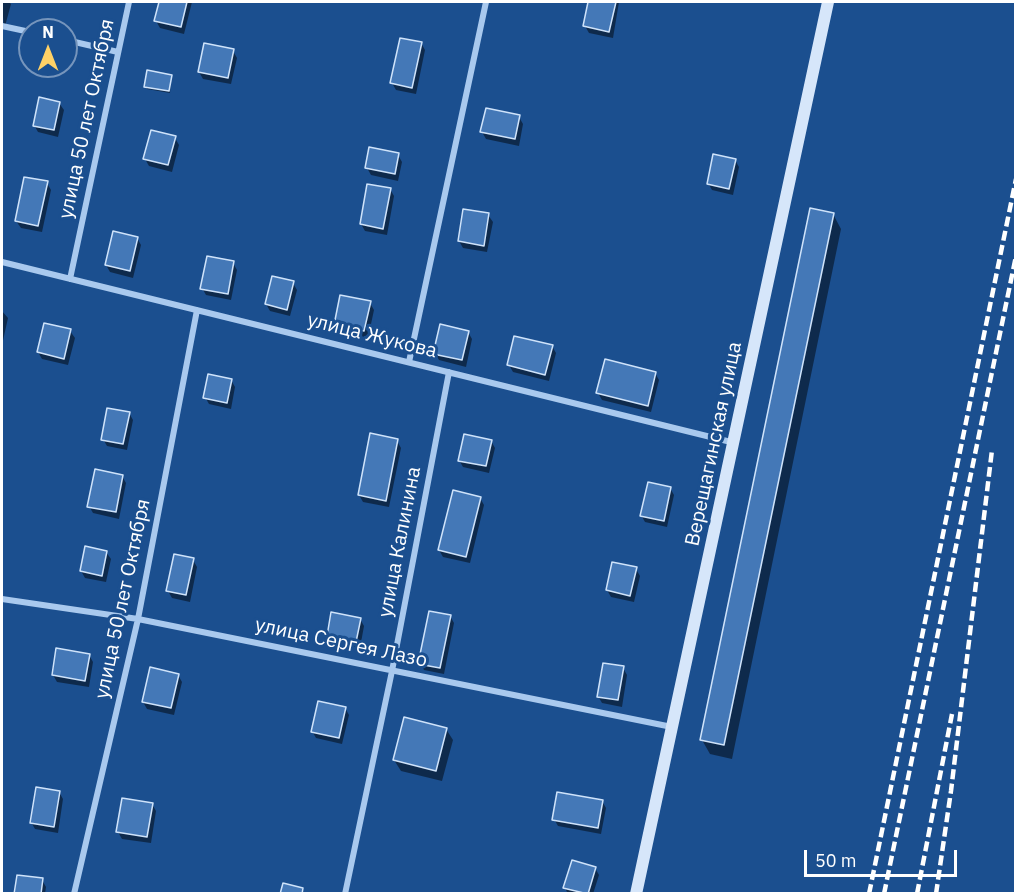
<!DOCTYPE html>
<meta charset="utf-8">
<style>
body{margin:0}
#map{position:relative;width:1017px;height:895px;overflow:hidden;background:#1b4f8f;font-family:"IBM Plex Sans",sans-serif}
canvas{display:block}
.frame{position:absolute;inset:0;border:3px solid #fff;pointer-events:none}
.north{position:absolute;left:18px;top:18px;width:60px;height:60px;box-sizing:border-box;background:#1b4f8f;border:2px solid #7695bc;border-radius:50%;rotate:0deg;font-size:16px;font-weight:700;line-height:24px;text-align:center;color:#fff}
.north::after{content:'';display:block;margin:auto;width:21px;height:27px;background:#ffd166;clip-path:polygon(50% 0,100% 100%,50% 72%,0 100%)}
.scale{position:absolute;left:804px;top:850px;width:153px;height:27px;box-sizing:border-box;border:3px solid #fff;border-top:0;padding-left:8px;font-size:18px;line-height:21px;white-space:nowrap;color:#fff;-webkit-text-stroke:4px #1b4f8f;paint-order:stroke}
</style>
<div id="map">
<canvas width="1017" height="895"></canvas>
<div class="frame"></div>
<div class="north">N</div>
<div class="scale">50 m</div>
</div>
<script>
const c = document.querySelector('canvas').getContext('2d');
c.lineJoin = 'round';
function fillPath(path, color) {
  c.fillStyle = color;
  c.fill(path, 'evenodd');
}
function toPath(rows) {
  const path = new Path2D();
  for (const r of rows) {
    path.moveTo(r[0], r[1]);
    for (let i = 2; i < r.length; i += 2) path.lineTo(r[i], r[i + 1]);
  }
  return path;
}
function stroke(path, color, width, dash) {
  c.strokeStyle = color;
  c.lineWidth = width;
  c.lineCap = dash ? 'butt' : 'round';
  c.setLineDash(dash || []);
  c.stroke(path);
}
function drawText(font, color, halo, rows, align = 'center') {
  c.font = font + ' "IBM Plex Sans",sans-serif';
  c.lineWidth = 6;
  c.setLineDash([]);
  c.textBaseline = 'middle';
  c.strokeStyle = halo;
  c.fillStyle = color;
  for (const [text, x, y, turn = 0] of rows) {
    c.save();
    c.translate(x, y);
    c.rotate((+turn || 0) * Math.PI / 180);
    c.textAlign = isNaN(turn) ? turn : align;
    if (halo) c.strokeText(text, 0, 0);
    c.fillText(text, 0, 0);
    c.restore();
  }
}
fillPath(toPath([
 [2,2,9,2,11,4,4,30],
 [160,2,192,2,184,34,160,28,156,21],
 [590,2,619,2,613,38,589,33,585,26],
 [421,43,425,50,416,94,396,90,392,83],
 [233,51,237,58,231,84,203,79,199,72],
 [171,76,170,93,147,89,145,86],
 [59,103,64,110,58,137,38,132,34,125],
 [519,117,523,124,519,146,486,139,482,132],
 [175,138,179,145,172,172,149,166,145,159],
 [398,155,402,162,398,181,371,175,367,168],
 [735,160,739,167,733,195,712,190,708,183],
 [47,183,51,190,42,232,21,228,16,221],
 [390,189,394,196,387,235,365,231,361,224],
 [833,214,841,229,732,759,710,754,702,740],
 [488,215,493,222,487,252,463,248,459,241],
 [137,238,141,245,133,278,110,272,106,265],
 [233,263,237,270,231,300,206,295,202,288],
 [293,283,297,290,290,316,270,311,266,304],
 [370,303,374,310,368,338,339,332,335,325],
 [2,311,8,318,2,345],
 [70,331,75,338,68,365,42,359,38,352],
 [468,332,472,339,466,367,439,360,435,353],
 [552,346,556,353,549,381,513,372,509,365],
 [655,373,659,380,651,412,602,400,598,393],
 [231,380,235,387,231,409,209,404,205,397],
 [129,413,133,420,127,450,107,446,103,439],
 [397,441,401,448,389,507,363,502,359,495],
 [491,441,495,448,489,473,463,467,459,460],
 [122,476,126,483,119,519,93,513,89,506],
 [670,488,674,495,667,527,645,522,641,515],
 [480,498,484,505,470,563,443,557,439,550],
 [106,552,111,559,106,582,85,578,81,571],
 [193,560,197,567,190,602,172,598,168,591],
 [636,569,640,576,634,602,611,597,607,590],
 [450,616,454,623,444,674,424,670,420,663],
 [360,619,364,626,360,648,332,643,328,636],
 [89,655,93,662,89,687,57,682,53,675],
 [623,668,627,675,622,707,602,703,598,696],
 [178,675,182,682,174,715,147,709,143,702],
 [345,708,349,715,342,744,316,738,312,731],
 [446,729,453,740,442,781,401,771,394,760],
 [59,792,63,799,58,833,35,829,31,822],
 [602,801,606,808,601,834,558,826,554,819],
 [152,804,156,811,151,843,122,839,118,832],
 [595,868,599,875,593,894,568,894,565,888],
 [42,880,46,887,45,894,16,894]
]), '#0007');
const building = toPath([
 [159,2,187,2,181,27,154,21,159,2],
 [588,2,616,2,609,32,583,26,588,2],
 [400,38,422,42,412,88,390,83,400,38],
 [204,43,234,49,228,78,198,72,204,43],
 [147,70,172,75,169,91,144,87,147,70],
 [39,97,60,102,54,130,33,126,39,97],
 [486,108,520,115,515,139,480,132,486,108],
 [151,130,176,136,168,165,143,159,151,130],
 [369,147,399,153,395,174,365,168,369,147],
 [713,154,736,159,729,189,707,184,713,154],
 [24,177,48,181,38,226,15,221,24,177],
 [367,184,391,188,383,229,360,224,367,184],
 [810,208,834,213,724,745,700,740,810,208],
 [463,209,489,213,484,246,458,241,463,209],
 [113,231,138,237,130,271,105,265,113,231],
 [207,256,234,261,228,294,200,289,207,256],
 [272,276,294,281,287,310,265,304,272,276],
 [340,295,371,301,364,331,334,325,340,295],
 [44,323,71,329,64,359,37,352,44,323],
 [440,324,469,331,462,360,433,354,440,324],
 [514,336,553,345,545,375,507,365,514,336],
 [605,359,656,372,648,406,596,393,605,359],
 [208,374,232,379,227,403,203,398,208,374],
 [107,408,130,412,123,444,101,440,107,408],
 [370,433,398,439,386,501,358,495,370,433],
 [464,434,492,440,486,466,458,461,464,434],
 [95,469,123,475,116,512,87,507,95,469],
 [648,482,671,487,664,521,640,516,648,482],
 [453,490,481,497,466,557,438,550,453,490],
 [85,546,107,551,102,576,80,571,85,546],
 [174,554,194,558,186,595,166,591,174,554],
 [612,562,637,567,630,596,606,590,612,562],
 [429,611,451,615,440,668,418,664,429,611],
 [331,612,361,618,356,642,327,636,331,612],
 [56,648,90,654,85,681,52,675,56,648],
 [603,663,624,666,618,700,597,697,603,663],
 [150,667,179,674,171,708,142,702,150,667],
 [318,701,346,707,339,738,311,732,318,701],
 [404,717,447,728,436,771,393,760,404,717],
 [36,787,60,791,54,827,30,823,36,787],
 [557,792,603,800,598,828,552,820,557,792],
 [122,798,153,803,147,837,116,832,122,798],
 [572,860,596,867,588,894,563,888,572,860],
 [17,875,43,878,41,894,14,894,17,875],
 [283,883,303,888,302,894,280,894,283,883]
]);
fillPath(building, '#4478b7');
stroke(building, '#cfe3fa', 1.5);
stroke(toPath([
 [2,26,30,32],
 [66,40,118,52],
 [2,262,735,443],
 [70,279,129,2],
 [409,362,486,2],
 [2,599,138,619,672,727],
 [74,894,138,619,197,310],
 [345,894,392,671,449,372]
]), '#a9c9ee', 6);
stroke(toPath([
 [636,894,828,2]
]), '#d6e6fa', 12);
stroke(toPath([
 [869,894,1016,179],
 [884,894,1016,256],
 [917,894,952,714],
 [936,894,951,791,992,450]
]), '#fff', 4.5, [10, 4.5]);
drawText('20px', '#fff', '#1b4f8f', [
 ["улица 50 лет Октября",87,119,-78],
 ["улица Жукова",372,336,14],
 ["Верещагинская улица",714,444,-78],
 ["улица Калинина",400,542,-79],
 ["улица 50 лет Октября",123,599,-78],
 ["улица Сергея Лазо",341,643,12]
]);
</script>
